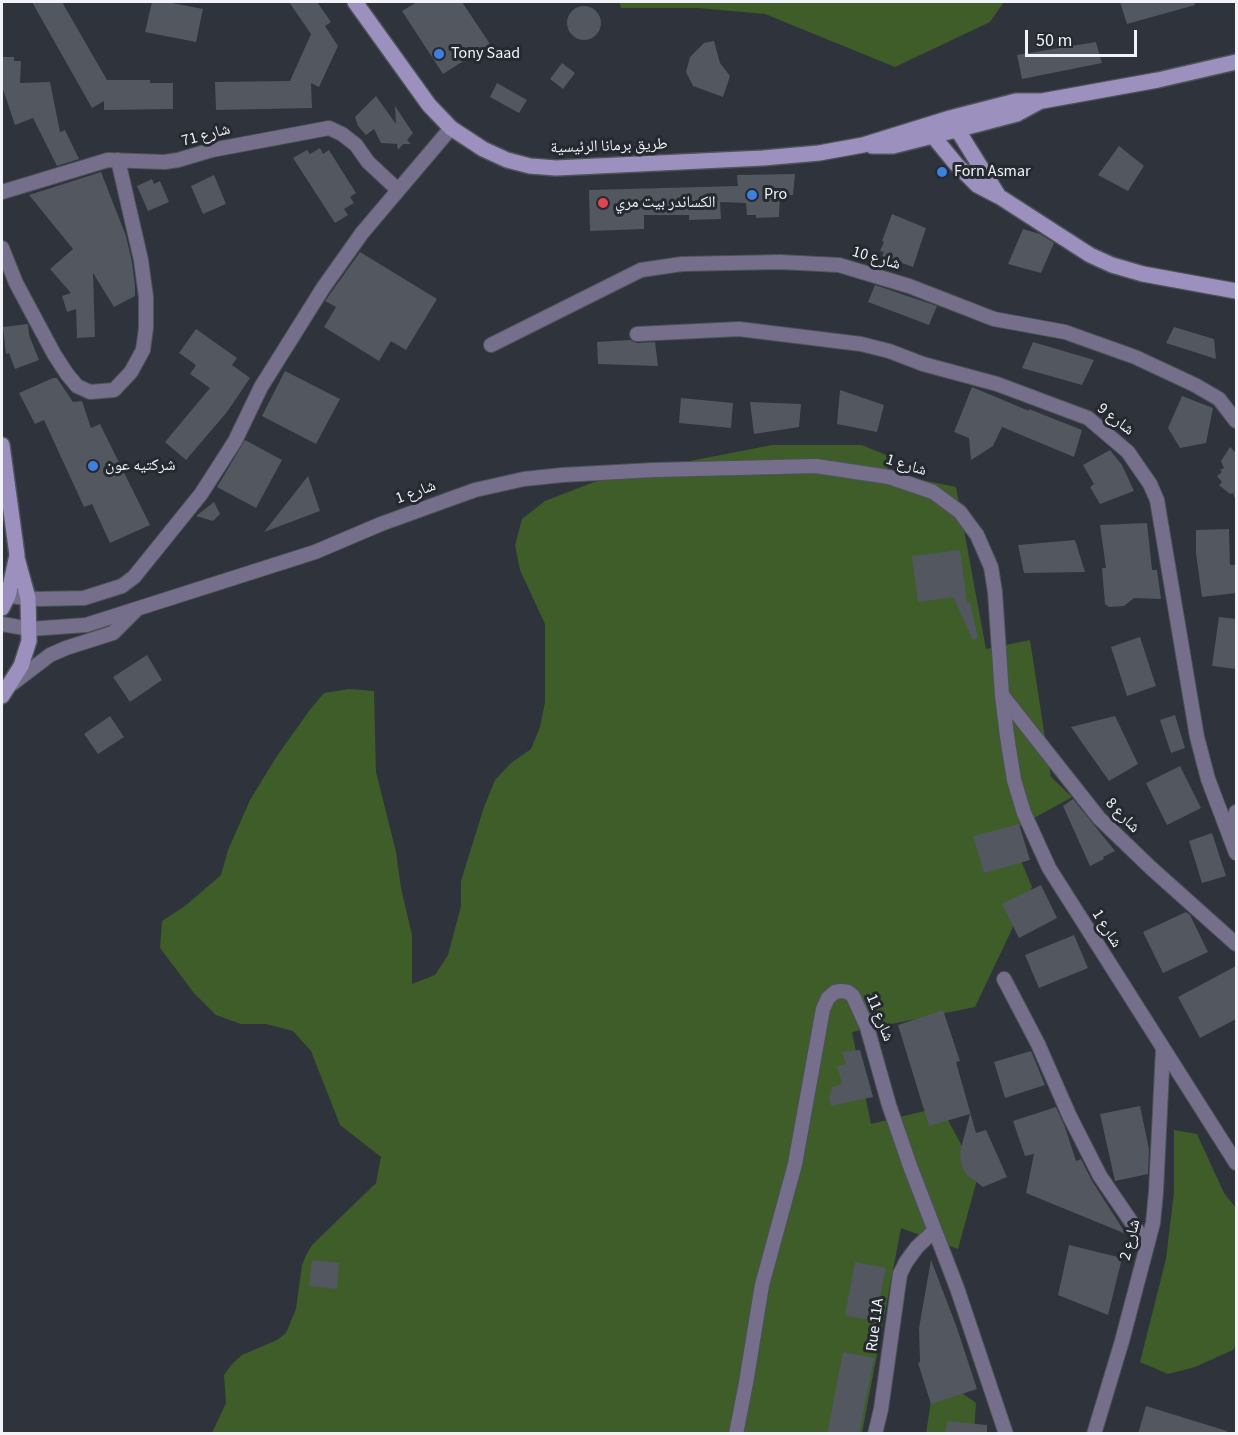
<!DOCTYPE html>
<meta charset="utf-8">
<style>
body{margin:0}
#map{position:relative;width:1238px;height:1435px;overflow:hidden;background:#2f333b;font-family:"Source Sans 3",sans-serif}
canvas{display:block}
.frame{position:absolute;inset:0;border:3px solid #f1f3f9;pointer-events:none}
.scale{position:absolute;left:1025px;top:30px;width:112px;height:27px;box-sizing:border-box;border:3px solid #f1f3f9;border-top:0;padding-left:8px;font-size:18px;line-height:21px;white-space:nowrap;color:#f1f3f9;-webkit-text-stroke:4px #252930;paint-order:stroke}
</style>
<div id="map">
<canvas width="1238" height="1435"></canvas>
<div class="frame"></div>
<div class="scale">50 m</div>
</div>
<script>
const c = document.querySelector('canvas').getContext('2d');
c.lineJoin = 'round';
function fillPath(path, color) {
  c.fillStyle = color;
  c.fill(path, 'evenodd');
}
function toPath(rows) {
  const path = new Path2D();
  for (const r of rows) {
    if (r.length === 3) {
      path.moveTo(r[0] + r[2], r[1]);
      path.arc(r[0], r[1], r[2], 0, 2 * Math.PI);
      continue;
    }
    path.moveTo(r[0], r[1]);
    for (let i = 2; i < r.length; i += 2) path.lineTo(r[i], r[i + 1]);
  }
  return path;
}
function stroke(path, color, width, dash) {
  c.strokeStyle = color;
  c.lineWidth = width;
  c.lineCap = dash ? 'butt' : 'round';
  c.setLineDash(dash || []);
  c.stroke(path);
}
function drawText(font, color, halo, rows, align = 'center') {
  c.font = font + ' "Source Sans 3","Noto Naskh Arabic",sans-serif';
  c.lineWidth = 6;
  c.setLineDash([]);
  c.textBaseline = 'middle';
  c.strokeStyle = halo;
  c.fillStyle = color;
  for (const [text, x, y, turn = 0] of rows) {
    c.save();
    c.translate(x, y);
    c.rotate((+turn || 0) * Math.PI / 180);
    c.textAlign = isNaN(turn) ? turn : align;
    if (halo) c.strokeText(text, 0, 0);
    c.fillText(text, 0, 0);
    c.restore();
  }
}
fillPath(toPath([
 [619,2,1004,2,990,22,895,67,765,14,698,8,621,8],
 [772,445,862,445,886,455,888,473,956,487,986,649,1030,640,1051,777,1072,797,1009,832,1032,887,975,1007,852,1032,871,1124,941,1107,978,1176,958,1249,901,1228,862,1433,212,1433,226,1403,224,1375,232,1364,242,1355,277,1340,286,1333,296,1309,302,1265,306,1255,312,1245,376,1183,381,1157,340,1125,311,1051,293,1031,266,1024,241,1024,216,1015,194,993,160,948,162,921,185,906,221,875,228,850,250,800,277,756,309,711,324,693,349,689,374,691,376,772,396,852,401,888,412,935,412,984,435,975,448,955,461,906,461,881,484,807,495,780,511,763,531,749,540,727,545,702,545,624,520,570,515,545,522,519,545,501,594,482,618,475],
 [1174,1130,1197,1134,1224,1193,1236,1208,1236,1344,1233,1350,1195,1367,1168,1374,1140,1362,1166,1259,1174,1192],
 [935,1374,976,1403,974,1433,926,1434]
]), '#3e5d29');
fillPath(toPath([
 [32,2,62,2,107,80,150,80,150,83,173,83,173,109,104,110,104,101,92,108],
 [152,2,167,2,203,9,196,42,145,32],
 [289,2,317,2,331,22,325,26,338,46,319,87,311,83,312,108,216,110,215,82,290,81,311,34],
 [417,2,462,2,490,44,443,74,402,11],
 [1120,2,1194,2,1195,5,1127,24],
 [584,23,17],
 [714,41,720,63,730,76,723,97,693,86,686,72,690,57,704,43],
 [1096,42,1102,63,1022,79,1017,55],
 [2,57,14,57,14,61,21,61,20,83,50,82,60,132,65,130,79,159,57,166,33,118,15,125,2,86],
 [562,63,575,73,563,89,550,79],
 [497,83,527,100,519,113,490,97],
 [376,96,396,124,395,106,413,133,407,140,411,144,403,144,398,150,397,144,381,143,374,129,366,135,358,126,355,117],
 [1119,146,1144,166,1128,191,1098,175],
 [320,148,323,154,329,150,356,193,350,197,354,203,344,209,348,215,335,223,293,158,307,150,310,154],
 [101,172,126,236,132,262,135,286,135,296,114,307,93,273,95,337,77,338,76,309,67,312,62,296,71,293,50,269,73,249,29,195],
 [795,174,793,195,780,195,779,217,756,218,756,215,747,215,746,203,720,202,721,219,689,220,689,215,644,215,644,229,590,231,589,190,738,186,737,175],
 [214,175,226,204,203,214,191,186],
 [152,179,154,184,160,181,169,202,148,211,137,186],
 [892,214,926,228,913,267,882,256,884,252,880,251,884,242,882,241],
 [1023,229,1040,234,1054,243,1041,273,1008,264],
 [360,252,437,299,406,350,391,341,379,361,324,327,336,307,325,301],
 [875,285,937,306,929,325,868,302],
 [28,324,29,335,39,360,15,369,9,353,6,354,3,327],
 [1174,327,1214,339,1216,359,1166,343],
 [196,329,237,358,232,365,250,378,227,412,186,460,165,442,210,388,190,374,196,365,179,353],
 [630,340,637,343,655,342,658,366,598,364,597,342],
 [1033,342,1094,360,1082,385,1022,368],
 [285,371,340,399,316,444,262,416],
 [53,378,57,378,73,402,82,401,91,428,100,424,150,525,110,543,92,504,84,507,44,420,35,424,19,393],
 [972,387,1029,411,1029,409,1082,430,1074,457,1002,427,993,446,971,460,969,438,954,432],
 [840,390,884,405,877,432,837,424],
 [1182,396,1213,408,1206,443,1180,448,1168,428],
 [681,398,733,403,731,428,679,423],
 [750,402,801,404,799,427,754,434],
 [245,440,282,460,256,508,217,487],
 [1230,447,1236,453,1236,499,1235,499,1233,493,1230,494,1219,485,1222,482,1217,476,1222,472,1220,470,1224,468,1221,461],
 [1110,450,1122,465,1134,491,1100,504,1090,487,1094,484,1083,465],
 [308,476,320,511,264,532,279,513],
 [214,502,220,514,213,521,196,516],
 [1147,523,1152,570,1157,570,1161,599,1134,598,1124,606,1109,607,1105,604,1102,568,1106,568,1100,525],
 [1229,529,1230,565,1236,565,1236,593,1202,597,1196,553,1196,530],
 [1075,540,1085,572,1024,573,1018,545],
 [960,550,967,603,970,602,978,638,973,640,953,597,918,602,912,556],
 [1219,617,1236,619,1236,669,1212,666],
 [1140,637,1156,686,1127,696,1111,647],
 [147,655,162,680,130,702,113,677],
 [1175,715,1185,748,1171,753,1160,720],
 [110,716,124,737,98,754,84,734],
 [1115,716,1138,764,1109,781,1071,727],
 [1180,766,1201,808,1167,825,1146,783],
 [1073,799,1115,851,1103,857,1104,859,1090,866,1063,806],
 [1019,824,1030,860,984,873,973,836],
 [1212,833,1226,876,1202,883,1189,841],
 [1041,885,1057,918,1019,938,1002,904],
 [1186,912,1190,915,1208,952,1163,973,1143,932],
 [1074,935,1088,968,1039,988,1025,955],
 [1236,966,1236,1019,1200,1038,1178,997],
 [943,1010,960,1061,956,1062,976,1133,986,1130,1007,1177,983,1187,966,1174,961,1164,960,1152,970,1114,929,1126,898,1025],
 [860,1050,873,1097,831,1106,829,1098,832,1087,842,1084,837,1066,846,1064,842,1052],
 [1031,1051,1045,1085,1005,1098,994,1062],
 [1140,1106,1149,1149,1148,1174,1115,1181,1100,1114],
 [1056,1107,1065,1127,1076,1161,1081,1159,1092,1181,1126,1234,1026,1193,1034,1154,1025,1156,1013,1121],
 [1069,1245,1122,1258,1108,1315,1058,1295],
 [312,1260,339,1263,337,1289,309,1286],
 [931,1260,957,1328,977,1389,931,1404,918,1363,920,1362,919,1328],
 [855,1262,886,1268,875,1321,845,1315],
 [843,1352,874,1358,859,1434,827,1434],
 [1146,1406,1227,1431,1227,1434,1138,1434],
 [947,1421,987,1425,987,1434,945,1434]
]), '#525760');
const street = toPath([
 [2,192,108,160,165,162,178,160,212,150,329,128,342,134,356,145,368,162,398,190],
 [2,248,16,283,54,354,67,374,77,386,90,392,114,390,131,372,143,350,146,328,146,297,141,260,118,160],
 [637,334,739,329,861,344,889,351,923,364,997,384,1088,418,1128,452,1150,484,1157,500,1197,737,1208,779,1236,853],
 [491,345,641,270,682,264,780,262,839,265,909,286,994,319,1065,332,1135,357,1195,385,1219,399,1236,421],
 [8,596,38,599,84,598,122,586,134,577,201,494,235,441,261,387,323,288,362,233,451,128],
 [2,624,30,629,86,625,315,552,381,524,475,490,524,479,562,475,654,470,816,466,889,477,933,492,960,512,968,523,977,535,991,567,995,592,1002,695,1007,736,1014,780,1024,813,1049,868,1236,1163],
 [12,684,50,655,66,648,113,633,136,610],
 [1002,695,1099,818,1151,868,1236,944],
 [1229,834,1236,812],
 [1004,979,1038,1044,1070,1117,1100,1176,1147,1245],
 [736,1434,746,1383,762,1285,795,1164,823,1009,828,998,835,992,841,991,848,992,853,996,867,1027,889,1105,910,1166,957,1288,1006,1434],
 [875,1434,881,1409,900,1274,906,1262,917,1247,934,1231],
 [1094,1434,1122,1341,1153,1223,1156,1192,1163,1049]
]);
const secondary = toPath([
 [355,2,429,105,451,128,483,149,507,160,530,166,556,168,763,158,819,153,863,145,950,118,1016,101,1042,101,1158,80,1236,62],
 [952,121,998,195],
 [929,125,933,136,956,164,977,185,1000,197,1090,255,1112,265,1143,274,1236,291],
 [872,146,893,146,933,136,1017,114,1039,102],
 [2,445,17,555,8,596,2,608],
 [2,696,21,666,29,641,28,598,17,558]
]);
stroke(street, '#4e5259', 16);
stroke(secondary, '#4e5259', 18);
stroke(street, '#766f8c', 14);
stroke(secondary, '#9c91be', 15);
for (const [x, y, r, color] of [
 [439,54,6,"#3f7fe0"],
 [942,172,6,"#3f7fe0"],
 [752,195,6,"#3f7fe0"],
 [603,203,6,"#e0444e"],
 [93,466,6,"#3f7fe0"]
]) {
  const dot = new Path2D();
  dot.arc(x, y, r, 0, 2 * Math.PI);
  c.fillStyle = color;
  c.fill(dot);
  stroke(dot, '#252930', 2);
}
drawText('16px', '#f1f3f9', '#252930', [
 ["Tony Saad",451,54],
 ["Forn Asmar",954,172],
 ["Pro",764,195],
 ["الكساندر بيت مري",615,203],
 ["شركتيه عون",105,466]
], 'left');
drawText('16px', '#f1f3f9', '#252930', [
 ["شارع 71",206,136,-15],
 ["طريق برمانا الرئيسية",609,147,-2],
 ["شارع 10",876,259,16],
 ["شارع 9",1115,420,38],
 ["شارع 1",906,466,17],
 ["شارع 1",416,493,-20],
 ["شارع 8",1122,816,46],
 ["شارع 1",1106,929,58],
 ["شارع 11",879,1018,68],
 ["شارع 2",1131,1240,-76],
 ["Rue 11A",876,1325,-83]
]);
</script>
